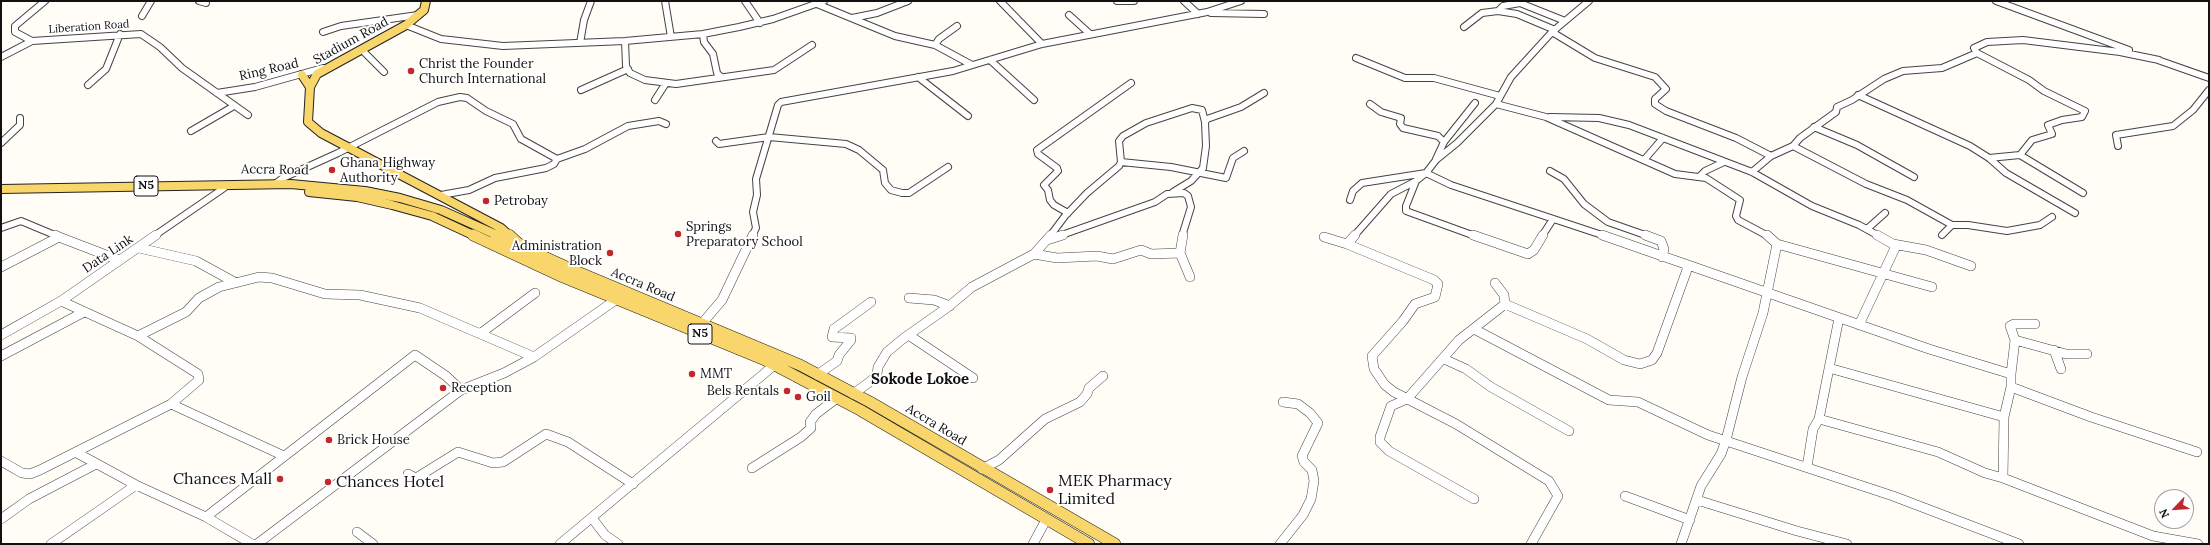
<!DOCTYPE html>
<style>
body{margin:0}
#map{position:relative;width:2210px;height:545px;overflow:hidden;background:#fffdf5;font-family:Lora,serif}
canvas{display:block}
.frame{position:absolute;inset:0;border:2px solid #111;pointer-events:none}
.north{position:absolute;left:2154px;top:489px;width:40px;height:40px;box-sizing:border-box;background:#fff;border:1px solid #a0a0a0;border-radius:50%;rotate:245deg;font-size:11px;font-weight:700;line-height:16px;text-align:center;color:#111}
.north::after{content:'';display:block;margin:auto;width:14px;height:18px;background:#c4262e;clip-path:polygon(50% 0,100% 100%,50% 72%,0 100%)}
</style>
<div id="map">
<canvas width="2210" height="545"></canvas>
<div class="frame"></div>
<div class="north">N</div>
</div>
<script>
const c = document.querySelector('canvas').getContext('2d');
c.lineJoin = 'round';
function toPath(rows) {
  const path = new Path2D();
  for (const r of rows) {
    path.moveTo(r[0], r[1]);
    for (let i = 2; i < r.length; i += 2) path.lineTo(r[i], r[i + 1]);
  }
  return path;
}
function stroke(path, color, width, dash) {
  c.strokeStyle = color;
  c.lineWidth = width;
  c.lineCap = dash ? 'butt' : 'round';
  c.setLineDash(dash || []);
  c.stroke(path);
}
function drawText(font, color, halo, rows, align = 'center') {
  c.font = font + ' Lora,serif';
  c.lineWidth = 4;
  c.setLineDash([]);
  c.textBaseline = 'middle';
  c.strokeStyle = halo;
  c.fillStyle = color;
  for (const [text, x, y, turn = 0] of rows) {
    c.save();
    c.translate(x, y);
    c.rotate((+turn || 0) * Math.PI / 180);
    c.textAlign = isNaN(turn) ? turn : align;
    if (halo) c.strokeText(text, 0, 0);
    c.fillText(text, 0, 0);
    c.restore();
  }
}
const minorFar1 = toPath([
 [45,1,15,26,15,32,32,41,141,34,160,47,182,68,248,115],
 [199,1,206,3],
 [665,1,671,37],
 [745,1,760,23],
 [1000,1,1042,44],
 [1117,1,1134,1],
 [1184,1,1198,14],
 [1996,1,2129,50],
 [817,4,895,36,935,45,972,65],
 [1498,11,1503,6,1520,3,1565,21],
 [1211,13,1264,14],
 [1069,15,1090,34],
 [142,16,151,1],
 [852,18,877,13,908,1],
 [406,25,441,39,503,46,625,41,703,34,739,27,773,19,824,1],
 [1464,27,1482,13,1498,11,1517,14,1555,30],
 [323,32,341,26,418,15],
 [1552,32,1595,58,1655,77,1666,89,1655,99,1655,104,1666,111,1736,138,1771,156],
 [703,34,704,42,713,54,717,73,720,76],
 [625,41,626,66,630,73,645,80,676,84,774,70,812,45],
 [580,43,584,20,591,1],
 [935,45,939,39,957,26],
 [362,50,384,72],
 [1,57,32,41],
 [1356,58,1405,78,1434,78,1500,96],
 [2155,59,2209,78],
 [990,60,1034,100],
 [918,77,968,116],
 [88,85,106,69,120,34],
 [581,90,628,69],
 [217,93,255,87,323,68],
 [1858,95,1970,146,1989,158,2006,173,2075,213],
 [655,100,666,83],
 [1370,104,1381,112,1401,118,1400,124,1403,128,1438,136,1444,142],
 [1496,104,1546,117,1675,174,1706,178,1740,200,1736,216,1738,220,1768,236],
 [1550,117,1599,118,1629,125,1752,172,1812,206,1859,225,1879,236],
 [1814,127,1857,145,1914,177],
 [191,131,234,106],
 [716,141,719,144,769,137,846,144,859,150,883,170,885,183,891,190,902,193,909,193,948,167],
 [1,143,20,125,20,118],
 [1793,146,1866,184,1907,200,1952,225,1968,225,2007,231,2040,225,2052,217],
 [2118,146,2116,135,2173,126,2193,110,2209,90],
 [2020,155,2032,140,2052,134,2048,125,2062,120,2082,117,2085,111,2044,91,2029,80,1977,53,1974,48,1987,42,2023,40,2120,52,2159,60],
 [1989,158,2020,155,2083,193],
 [1436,159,1444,142,1475,103],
 [1644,160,1663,138],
 [1121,162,1171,167,1226,178,1233,158,1244,151],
 [1550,171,1564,179,1584,204,1608,222,1648,236],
 [1752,172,1771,156,1793,146,1800,138,1836,112,1837,107,1852,100,1884,79,1903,71,1942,68,1977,53],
 [1700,176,1705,171,1724,162],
 [1416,181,1406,206,1406,211,1475,236],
 [275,184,283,178,338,153,438,102,460,97,467,98,486,111,513,124,521,139,557,159],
 [1173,192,1191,181,1203,168,1206,146,1205,122,1207,119,1241,107,1264,93],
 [441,195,469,190,495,178,546,168,554,164,557,159,585,149,628,126,659,121,666,124],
 [1350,200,1353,191,1362,183,1426,173,1451,185,1605,236],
 [1068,213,1054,205,1050,200,1048,190,1044,185,1058,171,1057,168,1038,154,1037,150,1131,83],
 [1,228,21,221,57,236],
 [1867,229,1885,213],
 [1942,235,1952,225],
 [154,236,224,188],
 [752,236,756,228,753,212,757,195,756,179,778,105,781,102,953,71,1042,44,1207,12,1241,1],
 [1050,236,1065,216,1087,193,1119,166,1121,162,1119,141,1123,136,1146,123,1192,108,1202,110,1205,122],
 [1059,236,1155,202,1167,194,1184,193,1188,196,1191,207,1182,236],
 [1354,236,1391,194,1416,181,1426,173,1436,160,1457,143,1496,104,1511,77,1552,32,1589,1],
 [1542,236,1553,219]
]);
const minor = toPath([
 [55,235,59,237],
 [1183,235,1180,253,1190,277],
 [1473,235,1528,254,1534,250,1543,235],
 [1602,235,1929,349,2011,374,2011,387,2004,417,2003,478,1985,473,1938,452,1819,419,1813,429,1807,467],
 [1645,235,1661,241,1664,249,1662,257],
 [1324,237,1347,244,1434,280,1438,284,1435,297,1415,304,1403,321,1372,356,1374,369,1385,385,1394,392,1456,424,1549,481,1558,496,1531,544],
 [1047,240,1063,235],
 [1347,244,1355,235],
 [1777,244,1932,287],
 [1893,244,1926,250,1971,266],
 [139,248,196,261,236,283],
 [1034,254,1057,258,1097,256,1113,259,1141,250,1151,254,1180,253],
 [1,267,59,237,119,260],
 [909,298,934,300,950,306],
 [1505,304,1587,339,1624,360,1640,364,1652,360,1657,353,1688,267],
 [1859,325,1895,248,1893,244,1877,235],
 [699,327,722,300,753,235],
 [1474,329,1609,400,1638,402,1708,435,1893,496,2019,544],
 [481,333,535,293],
 [1,335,61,301,156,235],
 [138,336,186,312,199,298,219,287,259,277,272,278,325,294,360,295,420,308,534,357],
 [910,336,973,378],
 [2015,340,2066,354,2087,354],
 [2054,350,2061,369],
 [1,356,84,312],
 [1444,359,1466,369,1491,387,1569,431],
 [1829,368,2004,417],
 [2011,374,2015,340,2010,326,2014,324,2035,324],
 [817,375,837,361,839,355,851,340,851,338,832,337,834,329,871,302],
 [2011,387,2091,417,2197,452],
 [853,394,871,381,877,374,878,367,887,352,904,338,948,307,972,287,1034,254,1051,235],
 [171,404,284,456],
 [1819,419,1839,318],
 [77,453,136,485,206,517,252,544],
 [1,461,22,473,30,474,40,470,171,404,199,380,198,374,138,336,61,301],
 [752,468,801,437,811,428,810,422,816,414,837,398],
 [982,469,999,460,1045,419,1080,402,1087,394,1089,388,1103,376],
 [408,474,416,478,458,452,493,463,503,462,546,434,568,442,633,484],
 [2003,478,2153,536,2198,544],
 [1625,496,1690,520],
 [1474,499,1389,451,1380,442,1380,437,1391,406,1407,399,1459,340,1505,304,1504,295,1495,283],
 [1697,500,1797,531,1847,544],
 [206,517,415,355,446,376,461,390],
 [592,518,605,535,618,544],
 [1,519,29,499,96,464],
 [357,532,373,544],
 [51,544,136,485],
 [257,544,461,390,504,373,534,357,617,299],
 [560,544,778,362],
 [1033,544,1046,520],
 [1280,544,1303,515,1311,499,1314,481,1312,470,1304,462,1302,456,1318,423,1310,413,1298,404,1283,402],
 [1681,544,1701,486,1721,454,1726,440,1742,377,1763,313,1777,244,1767,235]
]);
const majorFar1 = toPath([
 [426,1,424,10,406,25,317,74,310,87,308,122,321,133,501,228,510,236],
 [302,75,310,87],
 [1,189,291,184,365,191,400,198,441,210,499,236],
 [309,192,357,197,392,205,432,216,475,236]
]);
const major = toPath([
 [473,235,563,277,765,360,860,410,1089,544],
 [496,235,573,270,800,365,870,402,1115,544],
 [509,235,519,244]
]);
stroke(minorFar1, '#444', 8);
stroke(minor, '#444', 10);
stroke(majorFar1, '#222', 10);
stroke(major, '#222', 12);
stroke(minorFar1, '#fff', 6);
stroke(minor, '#fff', 9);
stroke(majorFar1, '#f9d66b', 8);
stroke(major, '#f9d66b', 11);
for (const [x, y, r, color] of [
 [411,71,4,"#c4262e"],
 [332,170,4,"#c4262e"],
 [486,201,4,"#c4262e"],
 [678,234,4,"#c4262e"],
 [610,253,4,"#c4262e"],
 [692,374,4,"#c4262e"],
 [443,388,4,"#c4262e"],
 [787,391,4,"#c4262e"],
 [798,397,4,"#c4262e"],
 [329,440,4,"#c4262e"],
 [280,479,4,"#c4262e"],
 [328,482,4,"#c4262e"],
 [1050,490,4,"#c4262e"]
]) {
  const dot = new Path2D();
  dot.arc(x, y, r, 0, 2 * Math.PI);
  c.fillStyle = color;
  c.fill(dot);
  stroke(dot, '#fff', 1.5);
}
drawText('11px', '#111', '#fff', [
 ["Liberation Road",89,27,-4]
]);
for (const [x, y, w] of [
 [146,186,24],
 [700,334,24]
]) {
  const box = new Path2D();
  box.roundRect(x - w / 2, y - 10, w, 20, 3);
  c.fillStyle = '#fff';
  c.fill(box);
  stroke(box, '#111', 1);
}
drawText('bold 12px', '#111', null, [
 ["N5",146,186],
 ["N5",700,334]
]);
drawText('13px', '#111', '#fff', [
 ["Stadium Road",351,41,-29],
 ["Ring Road",269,70,-13],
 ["Accra Road",275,170,1],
 ["Data Link",108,254,-34],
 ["Accra Road",643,285,23],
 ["Accra Road",936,425,31]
]);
drawText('13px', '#111', '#fff', [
 ["Christ the Founder",419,64],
 ["Church International",419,79],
 ["Ghana Highway",340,163],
 ["Authority",340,178],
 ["Petrobay",494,201],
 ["Springs",686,227],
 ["Preparatory School",686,242],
 ["Administration",602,246,"right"],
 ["Block",602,261,"right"],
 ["MMT",700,374],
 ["Reception",451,388],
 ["Bels Rentals",779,391,"right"],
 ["Goil",806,397],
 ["Brick House",337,440]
], 'left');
drawText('bold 15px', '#111', '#fff', [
 ["Sokode Lokoe",920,380]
]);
drawText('16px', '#111', '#fff', [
 ["Chances Mall",272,479,"right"],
 ["MEK Pharmacy",1058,481],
 ["Limited",1058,499],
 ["Chances Hotel",336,482]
], 'left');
</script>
